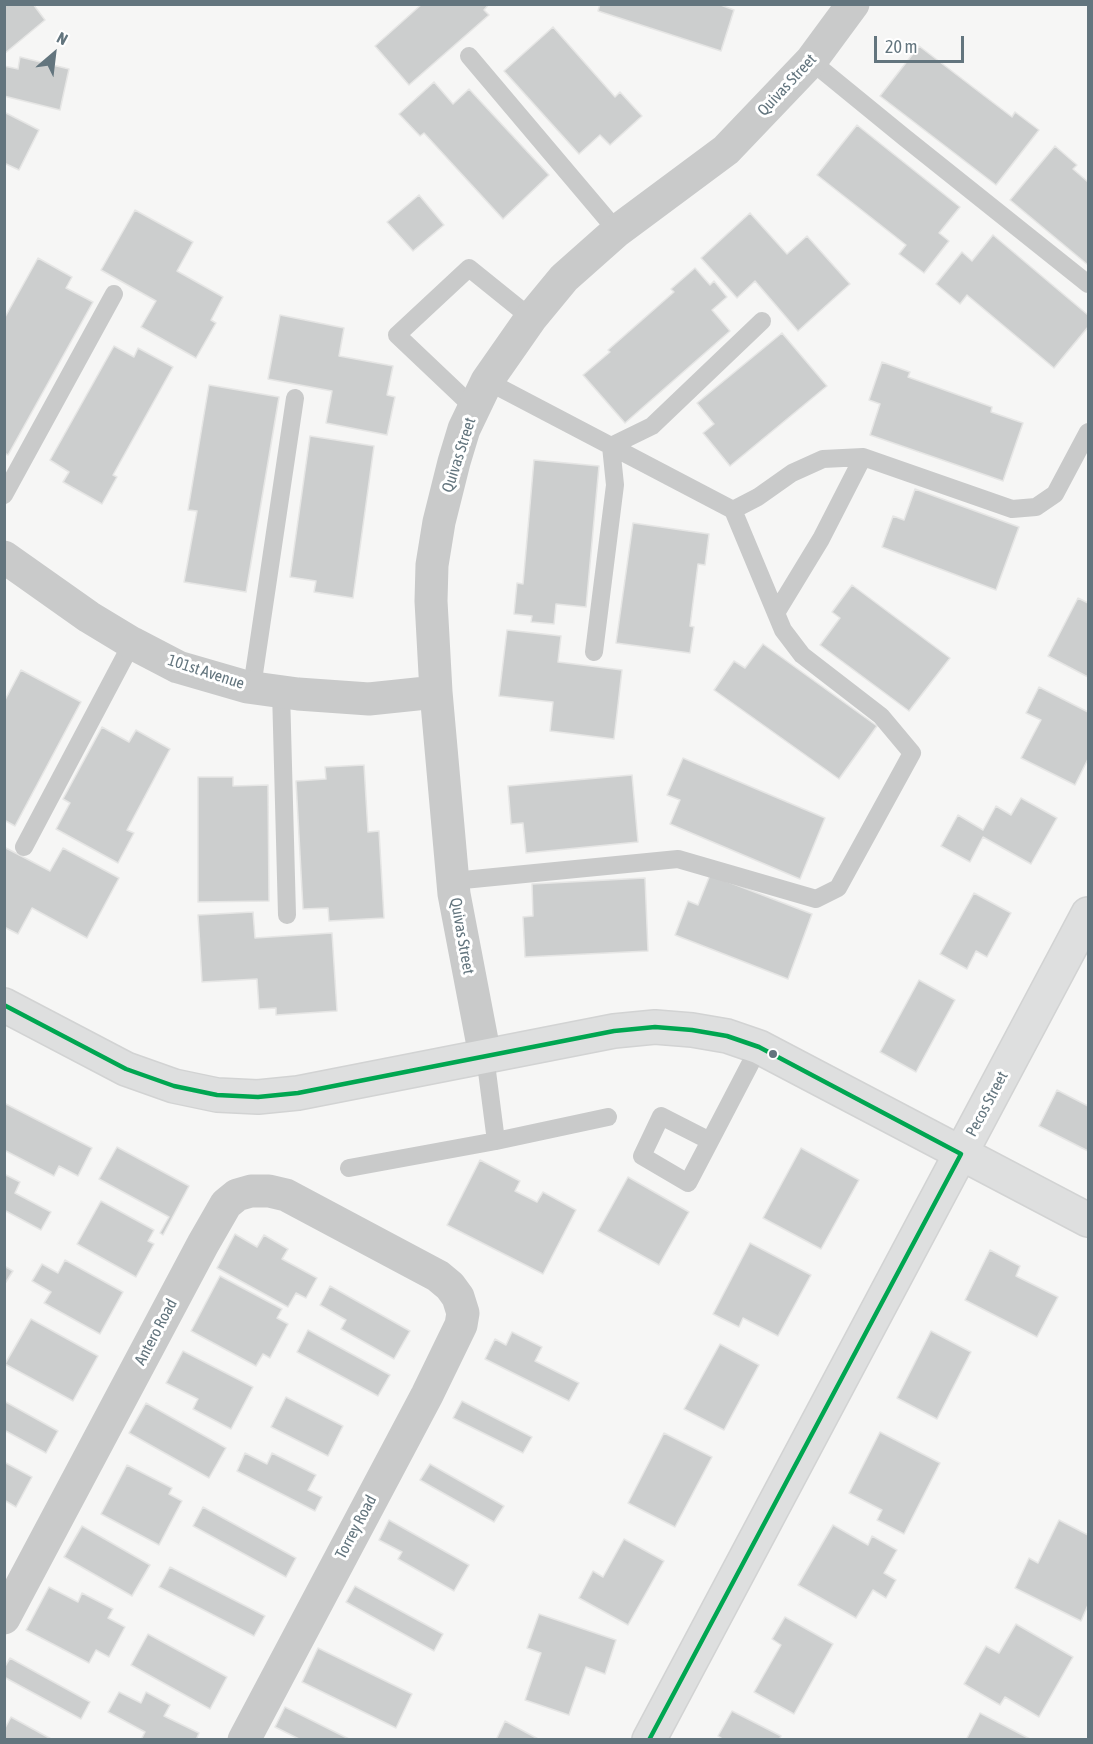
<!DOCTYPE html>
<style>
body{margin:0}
#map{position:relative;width:1093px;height:1744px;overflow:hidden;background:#f6f6f5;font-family:"Asap Condensed",sans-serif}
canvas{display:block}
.frame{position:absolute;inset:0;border:6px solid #63757e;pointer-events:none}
.north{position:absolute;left:24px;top:24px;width:60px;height:60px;-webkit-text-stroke:4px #fff;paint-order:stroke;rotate:28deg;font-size:16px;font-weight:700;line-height:24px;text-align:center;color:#63757e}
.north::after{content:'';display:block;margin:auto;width:21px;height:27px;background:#63757e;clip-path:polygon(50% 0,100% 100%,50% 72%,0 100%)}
.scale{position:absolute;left:874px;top:36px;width:90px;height:27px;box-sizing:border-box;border:3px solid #63757e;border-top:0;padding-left:8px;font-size:18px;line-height:21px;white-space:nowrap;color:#63757e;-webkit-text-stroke:4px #fff;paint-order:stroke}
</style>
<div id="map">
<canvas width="1093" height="1744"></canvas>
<div class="frame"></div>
<div class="north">N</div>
<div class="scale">20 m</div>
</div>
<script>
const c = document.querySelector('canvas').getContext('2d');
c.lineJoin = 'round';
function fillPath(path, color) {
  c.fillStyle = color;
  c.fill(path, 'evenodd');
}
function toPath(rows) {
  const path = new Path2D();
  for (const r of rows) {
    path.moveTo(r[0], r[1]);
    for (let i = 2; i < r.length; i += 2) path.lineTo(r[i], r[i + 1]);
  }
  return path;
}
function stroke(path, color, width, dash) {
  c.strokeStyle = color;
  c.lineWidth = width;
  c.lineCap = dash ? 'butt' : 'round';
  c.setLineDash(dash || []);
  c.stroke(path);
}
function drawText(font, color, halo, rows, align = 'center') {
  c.font = font + ' "Asap Condensed",sans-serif';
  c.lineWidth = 6;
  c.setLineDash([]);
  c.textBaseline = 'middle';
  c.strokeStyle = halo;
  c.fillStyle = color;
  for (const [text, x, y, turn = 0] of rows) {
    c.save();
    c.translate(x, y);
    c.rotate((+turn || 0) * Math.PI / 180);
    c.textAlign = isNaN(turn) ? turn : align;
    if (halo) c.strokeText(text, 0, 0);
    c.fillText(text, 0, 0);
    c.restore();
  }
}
const building = toPath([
 [4,4,33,4,45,20,4,54,4,4],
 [422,4,489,4,484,10,489,15,409,85,375,46,422,4],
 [600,4,718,4,734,10,721,51,598,11,600,4],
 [553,27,615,97,620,92,642,116,610,145,600,135,579,154,504,71,553,27],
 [919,46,1012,117,1015,112,1039,130,996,185,880,96,919,46],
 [20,57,69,69,60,110,4,96,4,66,18,69,20,57],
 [434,82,453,104,469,89,549,175,503,219,424,133,420,136,399,114,434,82],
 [4,112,39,130,19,170,4,163,4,112],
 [857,125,960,207,939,233,949,241,924,273,899,254,906,245,817,175,857,125],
 [1055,146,1077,165,1073,169,1088,182,1088,265,1010,200,1055,146],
 [419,195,444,225,413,251,387,222,419,195],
 [135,210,193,242,177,271,223,297,211,320,216,323,196,358,141,327,156,301,101,270,135,210],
 [750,213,787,254,807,236,850,284,798,331,755,281,737,298,701,258,750,213],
 [993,235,1088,315,1088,327,1054,368,967,295,960,304,936,284,962,252,972,261,993,235],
 [38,258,72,277,66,288,93,302,8,455,4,453,4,319,38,258],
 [695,268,710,285,714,281,727,297,712,310,730,331,625,423,583,375,610,352,608,350,674,292,671,289,695,268],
 [280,315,344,328,339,356,393,366,387,395,395,397,387,435,326,423,332,391,268,379,280,315],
 [782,333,827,386,730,466,703,433,714,424,697,403,782,333],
 [114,346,134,357,138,348,173,367,113,475,117,477,102,504,63,482,69,472,50,460,114,346],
 [882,362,910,372,908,377,992,407,991,412,1023,423,1003,481,870,435,880,404,869,400,882,362],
 [209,385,279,397,246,592,184,582,197,511,188,510,209,385],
 [310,436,374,446,353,598,314,592,316,581,290,577,310,436],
 [534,460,599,466,586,607,556,604,554,624,531,622,532,616,514,614,517,583,523,584,534,460],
 [915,489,1019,527,996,590,882,547,893,516,904,520,915,489],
 [633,523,709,534,705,565,698,564,690,626,694,627,690,653,616,643,633,523],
 [852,585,950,658,909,711,820,645,840,618,832,612,852,585],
 [1078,598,1088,603,1088,677,1048,656,1078,598],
 [507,630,561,636,558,662,622,670,614,739,550,731,553,702,499,696,507,630],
 [763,644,877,726,839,779,714,690,734,661,745,668,763,644],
 [21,670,81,702,15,826,4,820,4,702,21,670],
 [1039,687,1088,712,1088,759,1075,785,1021,758,1041,720,1026,713,1039,687],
 [102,727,129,742,136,730,170,749,127,830,134,833,118,863,56,829,70,803,63,799,102,727],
 [683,758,825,818,800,879,670,824,680,800,667,795,683,758],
 [364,765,368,832,379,831,384,918,329,921,328,908,303,909,296,781,326,779,325,767,364,765],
 [632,775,638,842,526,853,523,823,511,824,508,786,632,775],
 [198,777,233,777,233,786,268,785,269,901,198,902,198,777],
 [1021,798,1057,818,1031,864,983,837,970,862,941,846,958,815,983,830,996,806,1011,815,1021,798],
 [4,847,50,871,63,848,119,878,87,938,32,908,18,934,4,927,4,847],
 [710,875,812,914,788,979,675,935,688,901,698,905,710,875],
 [645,878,648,951,525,957,523,917,533,916,532,884,645,878],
 [974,893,1011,913,987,957,976,951,967,969,940,954,974,893],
 [253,912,255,938,332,933,337,1011,276,1015,276,1008,259,1009,257,979,202,982,198,915,253,912],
 [919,980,955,1000,916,1072,880,1052,919,980],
 [1057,1090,1088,1106,1088,1151,1039,1126,1057,1090],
 [4,1103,92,1148,78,1176,59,1166,54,1176,4,1150,4,1103],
 [117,1147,189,1186,163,1235,160,1233,169,1217,99,1179,117,1147],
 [801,1148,859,1180,821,1249,763,1218,801,1148],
 [480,1160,520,1181,515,1191,537,1202,543,1192,576,1210,543,1274,447,1225,480,1160],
 [4,1174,20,1182,15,1193,51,1212,41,1230,4,1210,4,1174],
 [628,1177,689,1212,659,1265,598,1231,628,1177],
 [101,1201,154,1230,148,1241,154,1244,136,1277,77,1244,101,1201],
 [235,1234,257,1247,264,1235,288,1249,282,1259,317,1278,306,1298,296,1293,288,1307,217,1268,235,1234],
 [750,1243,811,1275,778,1336,743,1318,739,1327,713,1314,750,1243],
 [990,1250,1020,1266,1016,1276,1058,1297,1037,1337,965,1300,990,1250],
 [65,1260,123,1292,100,1334,44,1303,51,1292,32,1281,42,1264,58,1273,65,1260],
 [4,1266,13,1271,4,1285,4,1266],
 [220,1276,282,1309,277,1318,288,1324,270,1358,263,1354,256,1366,191,1331,220,1276],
 [330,1286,410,1331,394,1359,341,1329,346,1320,320,1305,330,1286],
 [31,1319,98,1356,73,1401,5,1364,31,1319],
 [308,1330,390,1375,378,1396,297,1352,308,1330],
 [931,1331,971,1352,937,1419,897,1398,931,1331],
 [512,1332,542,1347,535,1361,579,1383,569,1401,485,1359,495,1339,506,1345,512,1332],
 [720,1344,759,1365,724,1430,684,1409,720,1344],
 [183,1351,253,1387,231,1429,193,1409,198,1399,166,1383,183,1351],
 [286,1397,343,1426,328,1456,271,1427,286,1397],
 [4,1401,58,1431,46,1453,4,1430,4,1401],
 [462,1401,532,1437,523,1453,453,1418,462,1401],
 [146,1403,226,1448,209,1478,129,1433,146,1403],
 [880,1432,940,1463,904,1534,877,1520,882,1510,849,1493,880,1432],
 [664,1433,712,1457,675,1527,628,1503,664,1433],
 [245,1453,267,1464,272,1453,316,1475,308,1490,322,1497,315,1511,237,1471,245,1453],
 [4,1462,32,1477,16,1507,4,1500,4,1462],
 [430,1464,504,1506,494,1522,420,1480,430,1464],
 [127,1465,172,1488,169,1494,182,1501,159,1545,101,1514,127,1465],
 [203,1507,296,1558,286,1577,193,1526,203,1507],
 [389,1520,469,1565,454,1591,398,1559,402,1552,379,1540,389,1520],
 [1059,1520,1088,1535,1088,1605,1081,1621,1015,1588,1029,1558,1038,1563,1059,1520],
 [833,1525,868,1545,872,1536,897,1550,884,1573,896,1580,886,1598,873,1590,856,1618,798,1585,833,1525],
 [82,1526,150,1565,132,1596,64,1557,82,1526],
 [624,1539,664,1561,628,1625,579,1598,593,1571,603,1577,624,1539],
 [170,1567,265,1616,254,1636,159,1587,170,1567],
 [355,1586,443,1634,434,1651,346,1602,355,1586],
 [49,1587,78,1602,82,1593,113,1609,108,1618,125,1627,109,1657,96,1650,89,1663,26,1630,49,1587],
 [539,1614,616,1640,605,1674,586,1667,569,1715,525,1700,541,1653,527,1648,539,1614],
 [785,1617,833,1644,794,1714,754,1692,781,1645,772,1639,785,1617],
 [1016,1624,1073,1657,1039,1717,1005,1697,1000,1705,964,1684,986,1646,999,1653,1016,1624],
 [148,1634,227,1677,210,1709,131,1665,148,1634],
 [318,1648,412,1694,396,1728,302,1682,318,1648],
 [10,1658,90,1702,81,1719,4,1677,4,1668,10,1658],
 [119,1692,141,1703,146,1692,170,1705,164,1716,199,1733,196,1740,141,1740,145,1732,108,1712,119,1692],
 [285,1707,351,1740,301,1740,275,1727,285,1707],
 [732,1711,781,1736,779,1740,724,1740,718,1736,732,1711],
 [980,1713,1030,1739,1030,1740,966,1740,980,1713],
 [11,1717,53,1740,4,1740,4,1730,11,1717],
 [505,1721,540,1740,496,1740,505,1721]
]);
fillPath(building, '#cccece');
stroke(building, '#e6e6e5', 1.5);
const secondary = toPath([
 [4,1005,126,1069,174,1086,217,1095,258,1097,298,1093,614,1031,655,1027,692,1030,727,1036,759,1047,1088,1220],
 [649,1740,1088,914]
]);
stroke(secondary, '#d2d3d3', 36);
stroke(toPath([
 [469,56,617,231],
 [811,61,904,137,1088,284],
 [487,381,733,510,758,497,792,473,823,459,863,457,1012,509,1036,507,1055,494,1088,432],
 [474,408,397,335,469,268,531,318],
 [4,495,114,294],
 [776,613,821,539,863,457],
 [594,652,615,485,611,446,652,426,762,321],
 [252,687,295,398],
 [281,691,287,915],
 [24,847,132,643],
 [453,881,678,859,816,899,838,888,912,753,881,716,802,655,783,630,733,510],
 [485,1056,496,1141,608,1117],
 [710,1141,661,1116,642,1156,688,1183,710,1141,759,1047],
 [349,1168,496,1141]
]), '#c9caca', 18);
stroke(toPath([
 [4,557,89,617,132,643,178,667,247,687,298,694,369,699,436,692],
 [485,1056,454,894,436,692,431,601,432,565,439,522,454,462,464,429,487,381,531,318,564,278,617,231,726,150,811,61,853,4],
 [4,1618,203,1244,226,1204,237,1195,251,1191,269,1191,286,1195,438,1276,450,1286,458,1297,463,1313,461,1325,427,1395,244,1740]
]), '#c9caca', 33);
stroke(secondary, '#dedfdf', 33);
stroke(toPath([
 [4,1005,126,1069,174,1086,217,1095,258,1097,298,1093,614,1031,655,1027,692,1030,727,1036,759,1047,961,1154],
 [649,1740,961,1154]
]), '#00a651', 4.5);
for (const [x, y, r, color] of [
 [773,1054,5,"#63757e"]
]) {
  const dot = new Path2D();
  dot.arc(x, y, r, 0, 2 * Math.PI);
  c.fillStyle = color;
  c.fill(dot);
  stroke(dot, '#fff', 2);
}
drawText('16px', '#63757e', '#fff', [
 ["Quivas Street",787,85,-47],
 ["Quivas Street",459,455,-72],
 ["101st Avenue",206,672,18],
 ["Quivas Street",462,936,80],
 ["Pecos Street",987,1104,-62],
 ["Antero Road",156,1332,-62],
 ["Torrey Road",356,1527,-62]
]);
</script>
